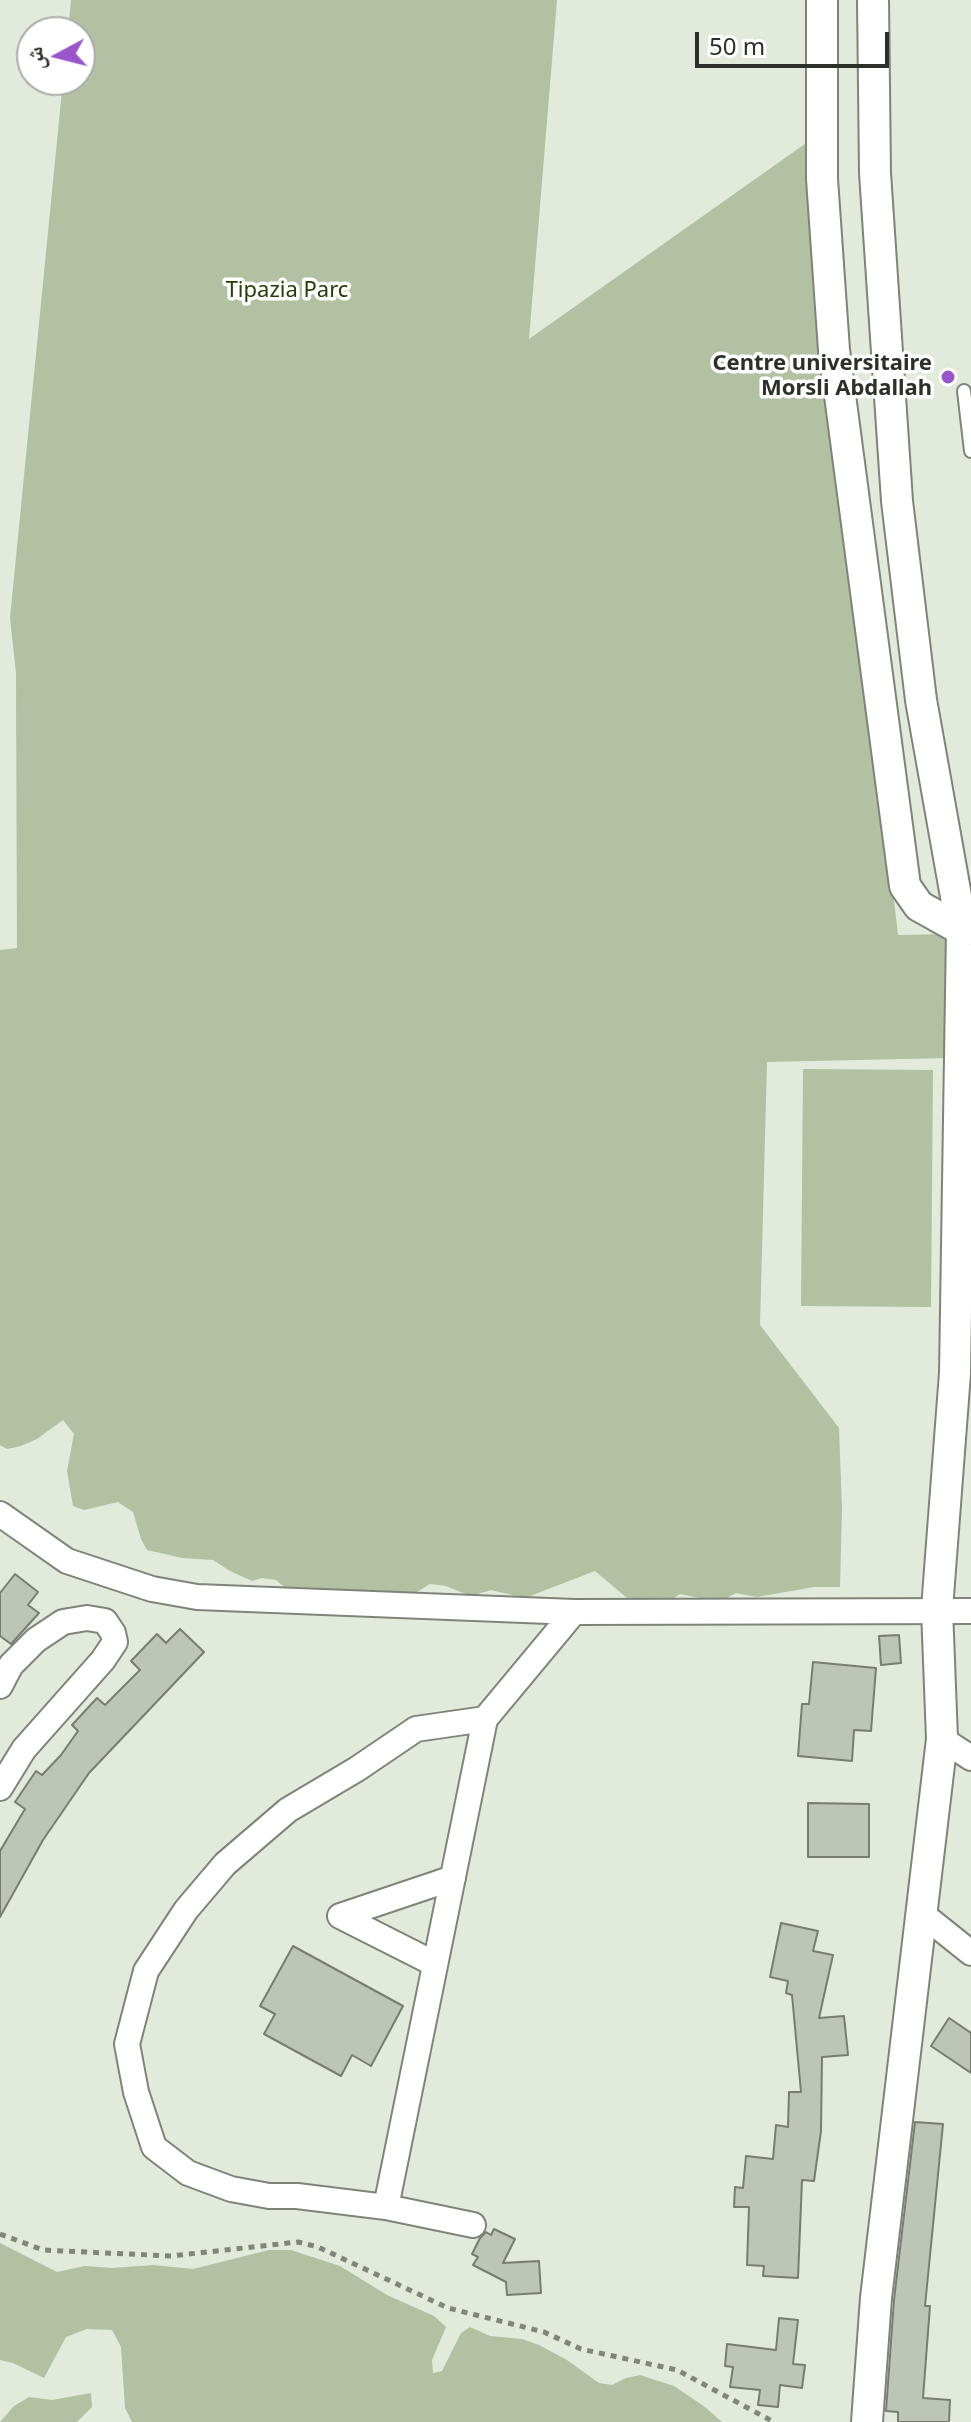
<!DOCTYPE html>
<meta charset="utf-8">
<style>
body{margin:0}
#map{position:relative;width:971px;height:2422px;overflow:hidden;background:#e2eadb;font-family:"Noto Sans","Noto Naskh Arabic",sans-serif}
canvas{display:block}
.north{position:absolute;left:16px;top:16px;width:80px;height:80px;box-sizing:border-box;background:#fff;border:2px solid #abacaa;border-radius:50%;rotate:263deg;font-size:22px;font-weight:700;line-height:32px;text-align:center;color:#2d302a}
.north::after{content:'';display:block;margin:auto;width:28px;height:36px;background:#9a55ca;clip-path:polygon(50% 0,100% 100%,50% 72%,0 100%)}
.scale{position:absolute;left:695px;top:32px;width:194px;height:36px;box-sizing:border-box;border:4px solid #2d302a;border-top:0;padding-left:10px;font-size:24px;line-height:28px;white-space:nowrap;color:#2d302a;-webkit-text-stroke:6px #fff;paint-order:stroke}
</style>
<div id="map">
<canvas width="971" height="2422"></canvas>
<div class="north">ش</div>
<div class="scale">50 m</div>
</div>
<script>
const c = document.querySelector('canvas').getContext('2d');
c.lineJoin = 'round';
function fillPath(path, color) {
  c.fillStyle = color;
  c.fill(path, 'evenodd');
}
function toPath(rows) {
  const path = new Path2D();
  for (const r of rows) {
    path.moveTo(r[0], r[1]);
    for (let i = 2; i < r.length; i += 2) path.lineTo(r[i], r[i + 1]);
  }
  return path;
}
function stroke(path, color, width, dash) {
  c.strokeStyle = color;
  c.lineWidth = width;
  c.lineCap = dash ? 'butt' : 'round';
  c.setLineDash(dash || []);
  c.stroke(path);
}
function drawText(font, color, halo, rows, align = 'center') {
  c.font = font + ' "Noto Sans",sans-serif';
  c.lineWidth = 7;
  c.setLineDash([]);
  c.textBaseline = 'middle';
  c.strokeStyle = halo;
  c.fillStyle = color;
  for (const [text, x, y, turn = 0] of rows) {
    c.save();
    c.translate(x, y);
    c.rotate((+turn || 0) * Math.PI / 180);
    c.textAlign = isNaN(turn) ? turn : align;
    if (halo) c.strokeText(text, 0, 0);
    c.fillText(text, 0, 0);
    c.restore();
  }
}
fillPath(toPath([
 [71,0,557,0,529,339,826,129,840,435,898,935,952,934,949,1058,767,1062,760,1325,839,1428,842,1508,840,1587,814,1587,757,1597,736,1593,727,1598,710,1600,680,1594,667,1602,633,1603,595,1571,525,1598,491,1590,471,1596,446,1586,430,1584,415,1593,293,1594,276,1580,262,1578,252,1581,230,1571,213,1560,182,1558,147,1550,141,1539,133,1512,118,1502,84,1510,73,1506,67,1471,74,1434,63,1420,37,1439,21,1446,7,1449,0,1445,0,950,17,948,16,673,10,618,63,80,80,80,80,32,68,32],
 [803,1069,933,1070,931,1307,801,1306],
 [0,2243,57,2272,85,2266,112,2268,153,2265,193,2269,269,2250,291,2250,340,2266,387,2295,434,2316,446,2327,432,2360,433,2373,442,2371,461,2333,470,2327,490,2336,522,2339,539,2345,567,2360,599,2383,612,2385,626,2378,640,2375,674,2386,705,2407,722,2422,132,2422,125,2408,121,2347,112,2330,87,2329,66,2337,44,2378,13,2363,0,2360],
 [91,2393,92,2407,77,2422,0,2422,14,2406,29,2397,52,2400]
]), '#b1c1a1');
const building = toPath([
 [15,1574,38,1592,28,1605,39,1613,11,1644,0,1636,0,1593,15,1574],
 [180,1629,204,1652,89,1773,43,1840,0,1917,0,1851,25,1809,15,1802,36,1771,42,1775,61,1755,78,1731,72,1725,97,1698,105,1705,140,1670,131,1661,157,1634,166,1643,180,1629],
 [899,1635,901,1663,881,1665,879,1636,899,1635],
 [813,1662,876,1668,871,1731,854,1730,852,1761,798,1756,802,1704,809,1704,813,1662],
 [808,1803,869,1804,869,1857,808,1857,808,1803],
 [781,1923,818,1931,813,1951,833,1955,819,2018,844,2016,848,2055,822,2057,821,2131,814,2181,802,2180,798,2278,763,2276,764,2266,747,2265,749,2207,734,2207,735,2187,743,2188,746,2156,773,2159,776,2125,788,2127,789,2092,801,2092,792,1995,786,1993,788,1981,770,1977,781,1923],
 [293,1946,403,2006,371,2066,352,2055,341,2076,264,2034,275,2014,260,2006,293,1946],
 [949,2018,971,2033,971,2073,931,2046,949,2018],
 [915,2122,943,2124,925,2306,930,2306,923,2398,950,2400,949,2422,898,2422,898,2412,886,2411,894,2300,915,2122],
 [494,2229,515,2239,503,2263,539,2261,541,2293,507,2295,506,2282,473,2265,478,2257,472,2254,480,2238,486,2232,491,2235,494,2229],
 [779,2318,798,2320,793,2364,805,2365,802,2388,780,2385,778,2407,758,2405,760,2390,730,2387,733,2367,725,2366,727,2344,776,2350,779,2318]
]);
fillPath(building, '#bdc5b6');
stroke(building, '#777e71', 2);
const service = toPath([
 [964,391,971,451]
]);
const minor = toPath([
 [0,1514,67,1561,152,1589,197,1597,574,1612,971,1611],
 [0,1686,11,1665,36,1640,63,1622,87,1618,105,1621,113,1633,115,1642,103,1660,24,1749,0,1788],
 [942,1739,971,1758],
 [921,1913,971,1953],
 [435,1964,340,1916,453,1878],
 [386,2207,297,2196,269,2196,231,2189,188,2173,154,2147,136,2092,127,2044,146,1971,186,1910,225,1864,288,1810,357,1769,416,1729,485,1719],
 [473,2225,386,2207,485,1719,574,1612]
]);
const tertiary = toPath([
 [822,0,822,179,834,350,905,886,919,906,962,930,971,929],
 [867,2422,876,2298,942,1739,937,1609,955,1373,962,930,921,700,897,501,875,173,873,0]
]);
stroke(service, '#7e8578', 16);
stroke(minor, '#7e8578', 28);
stroke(tertiary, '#7e8578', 34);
stroke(toPath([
 [0,2234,43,2250,171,2256,298,2242,318,2247,448,2308,544,2332,581,2349,677,2370,774,2422]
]), '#81867c', 5, [6, 6]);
stroke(service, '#fff', 12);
stroke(minor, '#fff', 24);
stroke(tertiary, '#fff', 30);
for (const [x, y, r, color] of [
 [948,377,8,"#9a55ca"]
]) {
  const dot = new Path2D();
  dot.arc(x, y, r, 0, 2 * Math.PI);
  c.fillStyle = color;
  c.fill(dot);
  stroke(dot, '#fff', 3);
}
drawText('22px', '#273c07', '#fff', [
 ["Tipazia Parc",287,291]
]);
drawText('bold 22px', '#2d302a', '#fff', [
 ["Centre universitaire",932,364],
 ["Morsli Abdallah",932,389]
], 'right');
</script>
